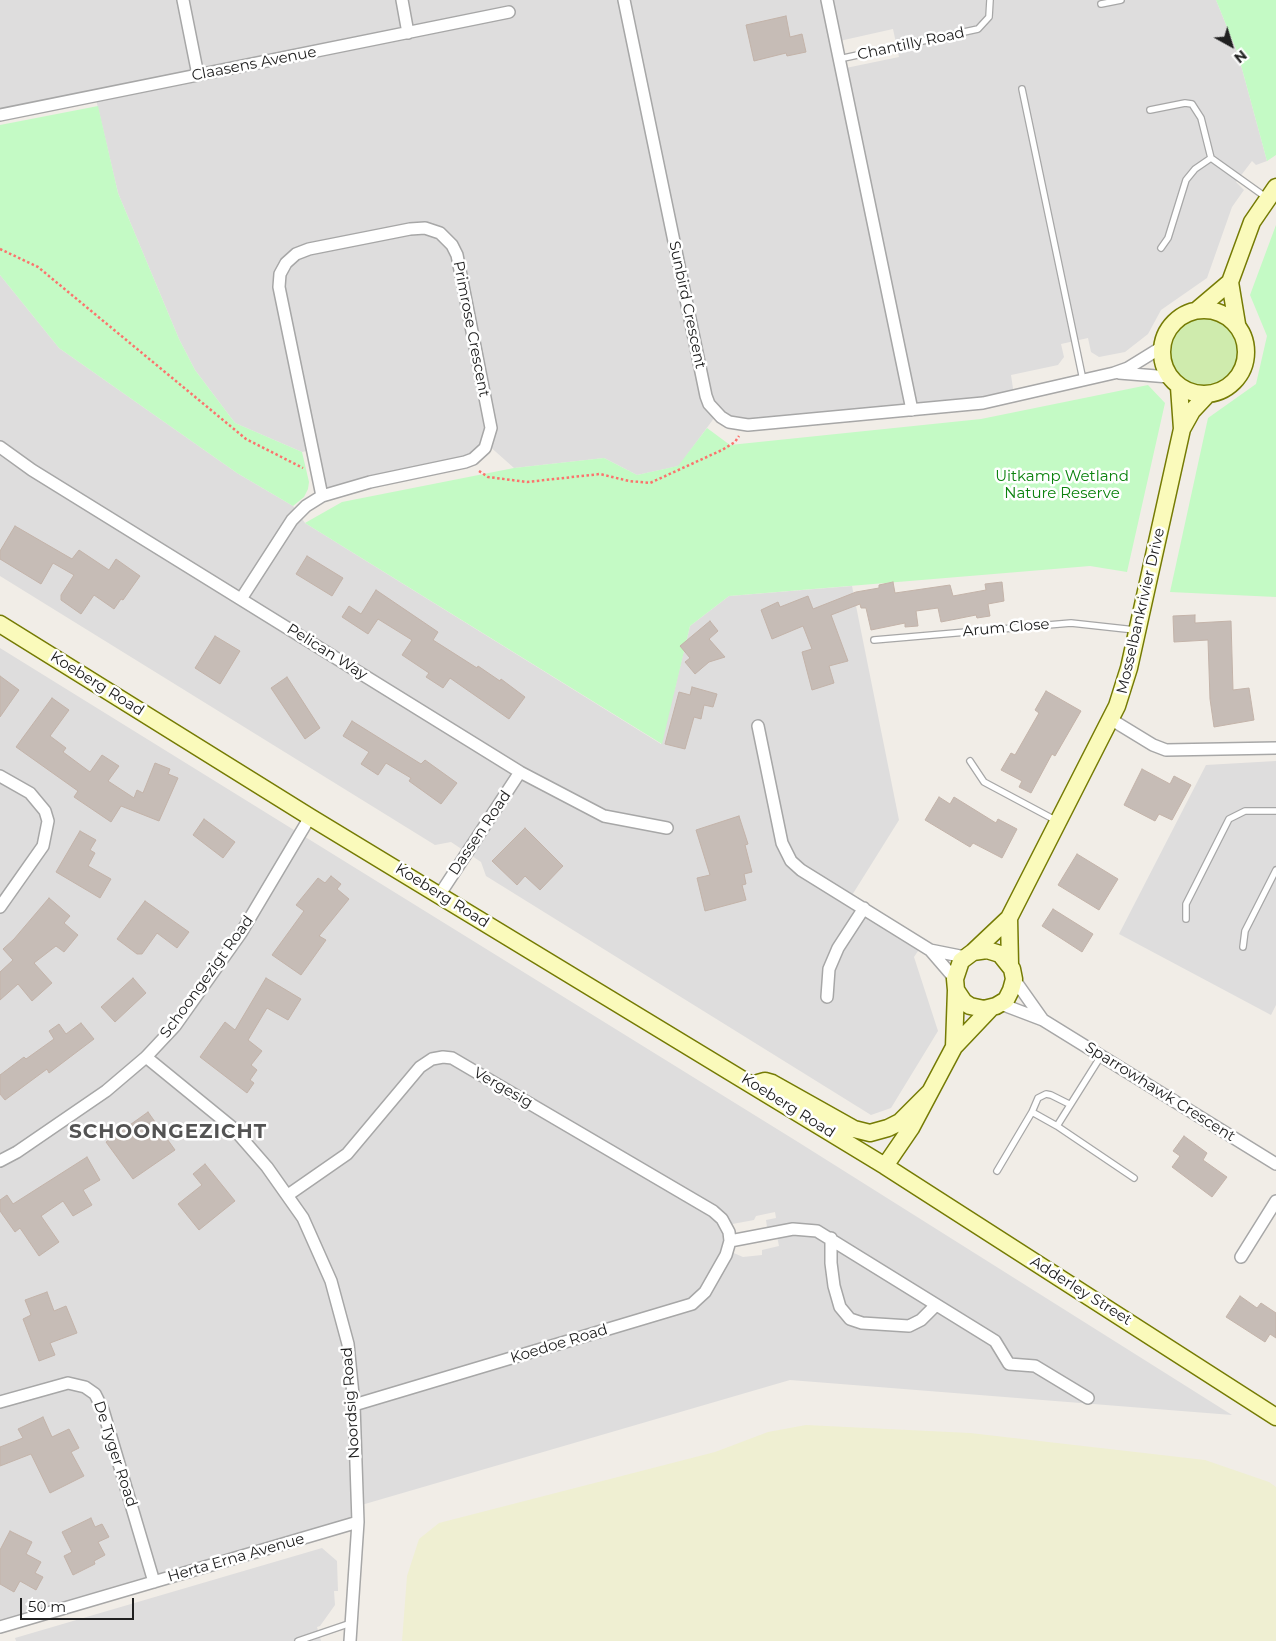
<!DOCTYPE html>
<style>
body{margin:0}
#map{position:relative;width:1276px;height:1641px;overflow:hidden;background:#f1ede7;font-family:Montserrat,sans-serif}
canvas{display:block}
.north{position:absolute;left:1206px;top:20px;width:50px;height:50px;-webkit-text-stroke:4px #fff;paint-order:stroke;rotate:141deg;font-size:14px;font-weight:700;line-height:20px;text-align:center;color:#202020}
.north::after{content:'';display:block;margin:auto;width:18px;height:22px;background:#202020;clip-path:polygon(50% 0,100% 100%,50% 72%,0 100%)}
.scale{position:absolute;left:20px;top:1598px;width:114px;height:22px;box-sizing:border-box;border:2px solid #202020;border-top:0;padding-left:6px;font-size:15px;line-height:18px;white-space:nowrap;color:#202020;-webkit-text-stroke:4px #fff;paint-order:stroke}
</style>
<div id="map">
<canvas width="1276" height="1641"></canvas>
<div class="north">N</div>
<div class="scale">50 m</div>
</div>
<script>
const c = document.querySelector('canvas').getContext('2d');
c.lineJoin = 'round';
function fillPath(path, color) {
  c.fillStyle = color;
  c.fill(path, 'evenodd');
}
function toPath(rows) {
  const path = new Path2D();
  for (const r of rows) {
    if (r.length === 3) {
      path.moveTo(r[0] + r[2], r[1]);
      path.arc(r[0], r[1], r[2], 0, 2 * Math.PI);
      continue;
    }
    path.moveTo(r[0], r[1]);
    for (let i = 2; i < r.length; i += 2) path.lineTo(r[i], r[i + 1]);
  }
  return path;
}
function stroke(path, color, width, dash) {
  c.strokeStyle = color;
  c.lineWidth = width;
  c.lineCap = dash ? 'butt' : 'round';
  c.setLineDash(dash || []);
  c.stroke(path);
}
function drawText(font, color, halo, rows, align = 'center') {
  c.font = font + ' Montserrat,sans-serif';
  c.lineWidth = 5;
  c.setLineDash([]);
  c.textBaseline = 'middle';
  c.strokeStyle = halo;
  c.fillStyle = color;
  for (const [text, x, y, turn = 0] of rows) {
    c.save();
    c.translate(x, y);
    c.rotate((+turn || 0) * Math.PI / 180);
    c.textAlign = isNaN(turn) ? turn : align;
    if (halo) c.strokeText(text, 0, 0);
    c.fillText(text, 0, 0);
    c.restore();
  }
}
fillPath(toPath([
 [0,0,1216,0,1238,54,1267,161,1256,165,1252,161,1236,182,1244,190,1232,207,1207,278,1161,310,1148,334,1125,352,1099,357,1091,352,1088,338,1061,344,1064,357,1058,365,1011,375,1014,395,748,424,717,414,679,466,637,475,604,458,514,468,487,444,480,454,321,496,311,450,302,452,235,423,195,370,179,339,118,193,95,95,0,113],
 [893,29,899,57,841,69,835,42],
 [0,275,59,348,237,473,293,506,305,523,661,744,690,626,729,596,852,586,899,820,849,900,922,945,914,957,938,1031,891,1108,871,1115,486,876,481,862,451,842,435,845,0,576],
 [0,648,798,1142,1232,1415,790,1380,358,1506,358,1521,0,1627],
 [775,1212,776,1218,766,1220,767,1227,775,1226,779,1246,762,1250,762,1255,743,1257,729,1251,727,1225,754,1220,756,1216],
 [1276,761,1276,1005,1271,1015,1119,934,1206,765],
 [322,1548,337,1561,338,1591,334,1591,335,1605,320,1626,317,1627,321,1641,16,1641,15,1638]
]), '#dedddd');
fillPath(toPath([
 [806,1425,970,1433,1205,1460,1269,1482,1276,1487,1276,1641,402,1641,407,1576,419,1539,439,1523,715,1452,768,1432]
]), '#efefd2');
fillPath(toPath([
 [1204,352,34]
]), '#cfebad');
fillPath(toPath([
 [1216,0,1276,0,1276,155,1267,161,1238,54],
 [98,106,118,193,179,339,195,370,235,423,302,452,309,482,308,489,304,497,293,506,237,473,59,348,0,275,0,125],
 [1276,225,1276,597,1170,592,1208,418,1256,384,1267,336,1250,295],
 [1148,385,1165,403,1127,572,1090,566,729,596,690,626,662,744,305,523,342,502,514,468,604,458,637,475,678,466,707,428,730,445,981,419]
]), '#c4fac5');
const building = toPath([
 [786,16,790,37,802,34,806,52,787,56,786,53,754,61,746,25,786,16],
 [15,526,72,559,79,550,109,570,116,559,140,576,123,600,121,599,114,609,94,595,81,614,61,600,61,595,74,575,53,563,41,584,0,559,0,551,15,526],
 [307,556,343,578,332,596,296,574,307,556],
 [893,582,895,593,950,585,953,596,986,590,985,584,1002,582,1004,601,988,604,990,616,977,618,976,615,941,622,938,608,916,611,918,626,905,627,905,623,871,630,866,608,861,608,860,604,831,615,848,661,829,666,834,683,812,690,802,652,812,649,803,626,772,639,761,610,778,602,780,607,808,596,813,609,856,592,879,588,879,585,893,582],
 [376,590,438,632,433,640,477,668,478,666,500,681,501,679,525,697,509,719,450,678,443,688,426,677,429,673,402,655,412,640,378,619,368,634,342,617,349,606,361,614,376,590],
 [1195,615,1195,623,1231,621,1233,690,1249,688,1254,720,1214,727,1210,699,1208,640,1174,642,1173,616,1195,615],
 [710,621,718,631,709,639,725,657,709,662,695,674,685,662,690,658,680,646,710,621],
 [215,636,240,651,220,684,195,668,215,636],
 [0,676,19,690,0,717,0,676],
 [287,677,320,728,305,739,271,688,287,677],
 [692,687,717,694,713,707,704,705,701,719,694,717,685,749,665,744,679,692,690,695,692,687],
 [1046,691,1081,711,1055,756,1052,754,1031,793,1019,787,1022,781,1001,770,1011,753,1015,755,1039,713,1035,710,1046,691],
 [52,698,69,710,50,736,66,748,63,752,90,772,102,755,119,766,108,781,134,798,137,790,143,793,155,763,170,769,168,774,178,778,159,821,121,806,111,822,74,797,78,791,16,747,52,698],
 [352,721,421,764,425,760,457,783,441,804,409,781,411,778,386,763,378,775,361,764,369,752,343,736,352,721],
 [1142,769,1170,784,1174,776,1191,785,1172,820,1159,814,1155,821,1124,805,1142,769],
 [939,797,950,804,954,797,996,823,998,819,1017,829,1002,858,973,843,970,847,925,820,939,797],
 [739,816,748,844,745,845,752,872,744,874,746,884,742,885,746,900,705,911,697,878,710,875,696,830,739,816],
 [204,819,235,842,223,858,193,835,204,819],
 [525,828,563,866,540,890,525,876,517,885,492,861,525,828],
 [80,831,96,840,90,850,95,853,88,866,111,879,100,898,56,872,80,831],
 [1077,854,1118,879,1099,910,1058,885,1077,854],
 [331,876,341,884,337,889,349,899,319,936,326,940,301,975,272,955,304,911,296,905,318,878,325,883,331,876],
 [49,898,70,916,64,923,78,935,64,952,56,946,34,963,52,983,32,1001,18,984,0,1000,0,972,13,960,3,949,14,939,49,898],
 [145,901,189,932,177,948,157,933,142,954,137,954,117,939,145,901],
 [1053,909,1093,934,1082,952,1042,926,1053,909],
 [133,978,146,993,115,1022,101,1007,133,978],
 [266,978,301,999,288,1020,267,1008,248,1040,262,1051,251,1065,257,1070,250,1080,254,1083,247,1093,200,1057,225,1022,235,1030,266,978],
 [81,1023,94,1039,49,1073,47,1069,5,1100,0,1094,0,1075,24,1057,26,1059,54,1039,49,1031,59,1024,66,1034,81,1023],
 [148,1112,175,1150,133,1179,106,1142,148,1112],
 [1184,1136,1207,1153,1203,1160,1227,1177,1212,1197,1172,1167,1180,1156,1173,1151,1184,1136],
 [87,1157,100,1180,83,1190,92,1205,73,1216,63,1201,41,1216,59,1242,39,1256,20,1228,15,1232,0,1211,0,1200,7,1195,13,1204,87,1157],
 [205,1164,235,1201,199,1230,178,1204,202,1185,193,1174,205,1164],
 [47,1292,54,1311,66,1306,77,1333,50,1343,55,1355,39,1361,23,1319,31,1315,25,1300,47,1292],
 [1240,1296,1257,1308,1261,1303,1276,1313,1276,1338,1270,1334,1265,1342,1226,1317,1240,1296],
 [43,1417,52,1437,69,1429,79,1448,71,1452,84,1476,50,1493,31,1454,0,1466,0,1447,23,1438,18,1429,43,1417],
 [91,1518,95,1527,102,1524,109,1537,98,1542,105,1555,94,1561,95,1564,73,1575,64,1556,72,1552,62,1532,91,1518],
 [10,1531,32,1542,26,1554,41,1562,35,1573,43,1577,36,1590,20,1581,14,1592,0,1584,0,1550,10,1531]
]);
fillPath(building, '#c6bcb6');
stroke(building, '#c3b3a9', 1);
const lane = toPath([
 [1101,4,1121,0],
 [839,59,978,29,989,17,990,0],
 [1022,89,1083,380],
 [1150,110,1185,103,1192,104,1201,118,1211,158,1267,198],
 [1161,248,1168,238,1186,180,1195,169,1211,158],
 [874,640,1071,623,1135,630],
 [970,761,984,782,1057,821],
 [1186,919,1186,904,1229,819,1245,811,1276,811],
 [1243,947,1245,931,1276,870],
 [1101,1056,1057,1126,1134,1178],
 [1032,1112,1038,1098,1046,1094,1051,1095,1069,1104],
 [997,1171,1032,1112,1057,1126],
 [298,1641,351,1623]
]);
const street = toPath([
 [183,0,198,75],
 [402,0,408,33],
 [624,0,706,396,709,404,721,417,729,422,748,425,983,403,1114,373,1128,368,1162,347],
 [827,0,912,410],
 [0,115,509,12],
 [1119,373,1169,377],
 [0,447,32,470,520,772,604,816,667,828],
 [241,599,292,520,306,506,322,496,370,482,465,462,473,459,485,448,491,428,457,255,452,245,440,233,425,228,410,229,309,249,296,254,286,263,280,274,279,287,322,496],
 [1112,720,1153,745,1166,750,1276,748],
 [758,726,782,843,791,861,801,870,930,950,955,979],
 [0,776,30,793,45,811,48,821,43,846,0,907],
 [440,894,520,772],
 [930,950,965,957],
 [1014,979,1043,1020],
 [827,997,829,969,838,948,864,908],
 [1001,1004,1043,1020,1276,1164],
 [146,1057,233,1128,267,1167,303,1218,331,1281,348,1344,354,1405,358,1522,350,1641],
 [0,1161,17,1152,106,1091,146,1057,175,1026,241,933,310,817],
 [288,1195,347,1154,420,1067,432,1059,443,1057,452,1058,713,1211,722,1219,729,1232,730,1241,726,1255,705,1292,692,1304,354,1405],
 [831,1238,831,1263,834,1286,840,1307,850,1319,862,1323,909,1326,921,1320,936,1305],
 [730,1241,793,1229,817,1231,995,1341,1009,1364,1035,1366,1088,1398],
 [1241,1257,1276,1201],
 [0,1402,68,1383,85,1387,95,1394,103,1410,154,1582],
 [0,1627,358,1522]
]);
const secondary = toPath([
 [1197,310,1230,282],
 [1204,352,42],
 [1237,324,1230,282,1252,222,1276,187],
 [1182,429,1192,411,1207,395],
 [0,624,310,817,885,1166,1276,1417],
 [1009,918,1010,965],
 [973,952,1009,918,1117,706,1129,668,1182,429,1179,387],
 [954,1047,956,990,955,979,961,961,973,952,987,950,1000,954,1012,969,1014,979,1011,990,1006,1000,996,1006,984,1009,970,1006,964,1002,956,990],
 [758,1083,765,1081,772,1083,854,1129,870,1133,888,1128,900,1122,930,1092],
 [885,1166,911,1128,954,1047,991,1008]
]);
stroke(lane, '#a7a7a7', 8);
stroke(street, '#a7a7a7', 14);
stroke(secondary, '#757b04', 19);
stroke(toPath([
 [0,249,38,267,246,439,303,468],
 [479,471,488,477,527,482,600,474,629,481,650,483,722,450,735,442,739,436]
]), '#fb736d', 2.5, [2.5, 2.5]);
stroke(lane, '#fff', 5.5);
stroke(street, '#fff', 11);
stroke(secondary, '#fafabb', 16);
drawText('15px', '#202020', '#fff', [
 ["Chantilly Road",911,44,-12],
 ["Claasens Avenue",254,64,-11],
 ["Sunbird Crescent",687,305,78],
 ["Primrose Crescent",471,329,79],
 ["Mosselbankrivier Drive",1141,611,-77],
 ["Arum Close",1006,628,-5],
 ["Pelican Way",327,652,32],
 ["Koeberg Road",97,684,32],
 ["Dassen Road",480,833,-56],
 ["Koeberg Road",442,896,32],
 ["Schoongezigt Road",207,977,-54],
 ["Vergesig",503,1088,30],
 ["Sparrowhawk Crescent",1160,1092,32],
 ["Koeberg Road",788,1106,32],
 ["Adderley Street",1081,1291,32],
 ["Koedoe Road",559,1344,-17],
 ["Noordsig Road",351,1403,-94],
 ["De Tyger Road",115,1454,72],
 ["Herta Erna Avenue",236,1558,-16]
]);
drawText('15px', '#0b820d', '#fff', [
 ["Uitkamp Wetland",1062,477],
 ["Nature Reserve",1062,494]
]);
c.letterSpacing = '1px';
drawText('bold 20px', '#535353', '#fff', [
 ["SCHOONGEZICHT",168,1132]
]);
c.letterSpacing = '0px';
</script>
